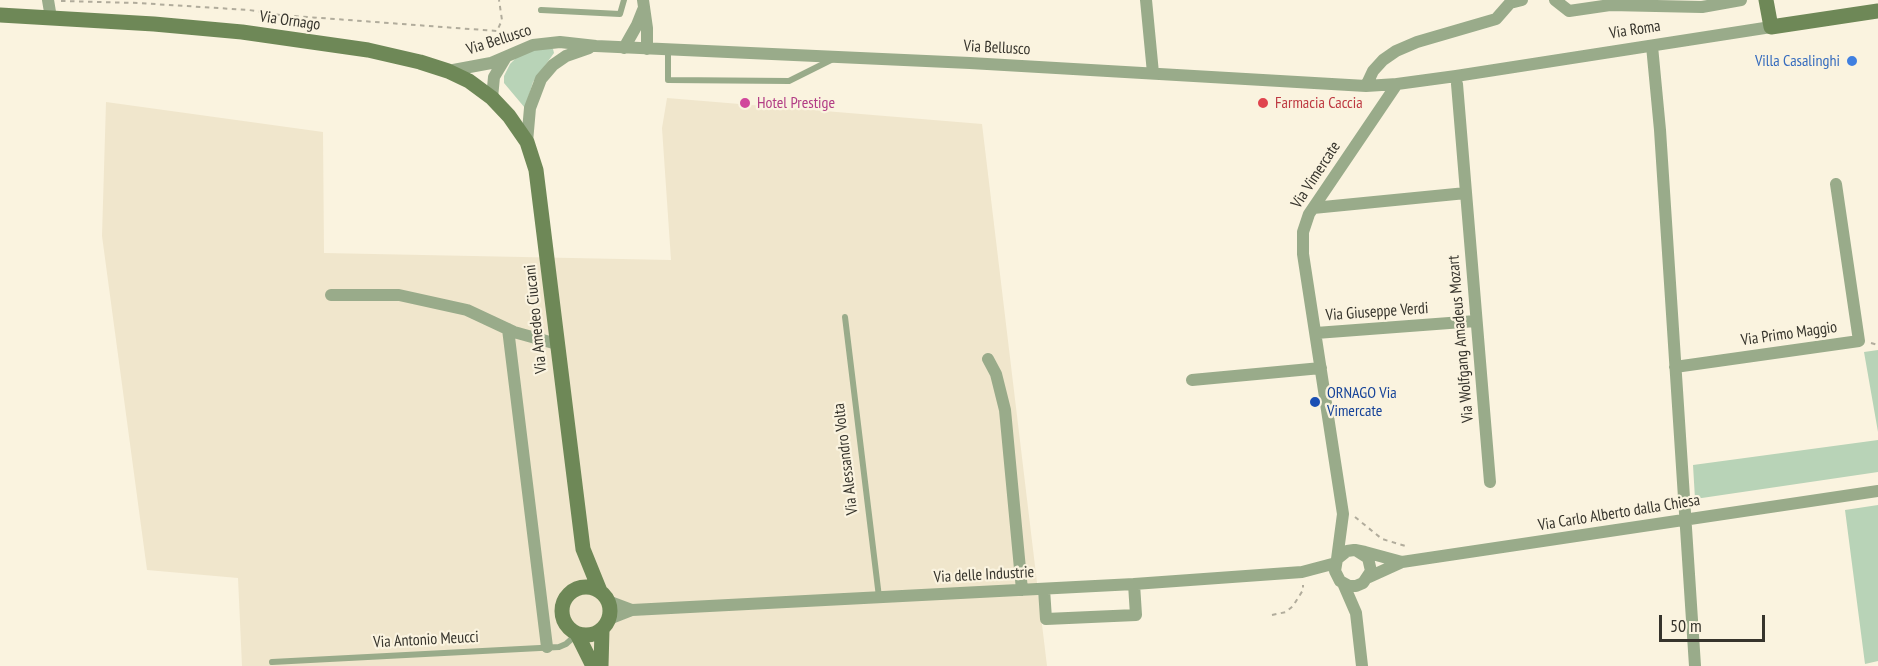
<!DOCTYPE html>
<style>
body{margin:0}
#map{position:relative;width:1878px;height:666px;overflow:hidden;background:#faf3df;font-family:"PT Sans Narrow",sans-serif}
canvas{display:block}
.scale{position:absolute;left:1659px;top:615px;width:106px;height:27px;box-sizing:border-box;border:3px solid #36342c;border-top:0;padding-left:8px;font-size:18px;line-height:21px;white-space:nowrap;color:#36342c;-webkit-text-stroke:4px #faf3df;paint-order:stroke}
</style>
<div id="map">
<canvas width="1878" height="666"></canvas>
<div class="scale">50 m</div>
</div>
<script>
const c = document.querySelector('canvas').getContext('2d');
c.lineJoin = 'round';
function fillPath(path, color) {
  c.fillStyle = color;
  c.fill(path, 'evenodd');
}
function toPath(rows) {
  const path = new Path2D();
  for (const r of rows) {
    if (r.length === 3) {
      path.moveTo(r[0] + r[2], r[1]);
      path.arc(r[0], r[1], r[2], 0, 2 * Math.PI);
      continue;
    }
    path.moveTo(r[0], r[1]);
    for (let i = 2; i < r.length; i += 2) path.lineTo(r[i], r[i + 1]);
  }
  return path;
}
function stroke(path, color, width, dash) {
  c.strokeStyle = color;
  c.lineWidth = width;
  c.lineCap = dash ? 'butt' : 'round';
  c.setLineDash(dash || []);
  c.stroke(path);
}
function drawText(font, color, halo, rows, align = 'center') {
  c.font = font + ' "PT Sans Narrow",sans-serif';
  c.lineWidth = 4.5;
  c.setLineDash([]);
  c.textBaseline = 'middle';
  c.strokeStyle = halo;
  c.fillStyle = color;
  for (const [text, x, y, turn = 0] of rows) {
    c.save();
    c.translate(x, y);
    c.rotate((+turn || 0) * Math.PI / 180);
    c.textAlign = isNaN(turn) ? turn : align;
    if (halo) c.strokeText(text, 0, 0);
    c.fillText(text, 0, 0);
    c.restore();
  }
}
fillPath(toPath([
 [667,98,982,124,1047,666,242,666,238,578,147,570,102,236,106,102,323,132,324,253,671,260,662,128]
]), '#f0e6cc');
fillPath(toPath([
 [543,47,553,49,554,53,533,82,525,108,504,83,504,76,510,64,518,56],
 [1878,350,1878,432,1864,352],
 [1878,440,1878,472,1695,499,1693,465],
 [1878,505,1878,661,1865,664,1845,510]
]), '#b8d3b7');
stroke(toPath([
 [61,1,138,3,249,10,280,15,497,31,502,20,499,0],
 [1871,343,1878,345],
 [1355,517,1382,539,1409,547],
 [1272,615,1286,612,1293,606,1303,590,1303,585]
]), '#b1ac9c', 2, [4.5, 4.5]);
stroke(toPath([
 [541,10,620,14,624,0],
 [668,50,668,80,789,81,833,59],
 [845,317,879,597],
 [272,662,559,647,566,644,576,635]
]), '#99ab8a', 6);
stroke(toPath([
 [48,0,51,18],
 [643,0,647,28,647,49],
 [1146,0,1153,73],
 [1555,0,1569,11,1610,5,1702,7,1741,0],
 [1652,46,1660,130,1695,666],
 [624,48,637,25,643,10],
 [448,71,491,63,533,45,560,42,596,46,970,63,1366,86,1397,84,1456,76,1771,27],
 [1457,84,1490,482],
 [1366,86,1373,71,1383,60,1396,51,1417,42,1496,19,1510,3,1522,0],
 [492,98,494,77,506,57],
 [527,142,530,108,541,79,553,65,566,56,589,48],
 [1313,208,1466,193],
 [331,295,399,295,467,310,514,332,557,344],
 [508,329,547,647],
 [1316,333,1476,321],
 [988,359,996,374,1005,410,1022,590],
 [1675,367,1859,341,1836,184],
 [1192,380,1321,368],
 [1357,551,1368,558,1371,571,1363,583,1356,586,1349,586,1340,581,1335,571,1337,559,1347,551,1354,550,1355,550,1365,552,1402,562],
 [1337,559,1343,514,1303,254,1303,232,1309,214,1397,84],
 [1369,577,1402,562,1878,491],
 [1343,583,1356,613,1362,666],
 [1044,589,1046,619,1136,615,1134,584],
 [608,601,632,610],
 [609,619,632,610,1134,584,1302,572,1336,563]
]), '#99ab8a', 12);
stroke(toPath([
 [1766,0,1771,27,1878,11],
 [0,15,154,24,242,32,368,50,420,62,448,71,469,81,492,98,509,116,527,142,536,170,583,549,600,591],
 [586,611,24],
 [577,634,593,666],
 [601,666,602,630]
]), '#6e8857', 15);
for (const [x, y, r, color] of [
 [1852,61,6,"#3f7fe0"],
 [745,103,6,"#d1479c"],
 [1263,103,6,"#e0444e"],
 [1315,402,6,"#1a4fb4"]
]) {
  const dot = new Path2D();
  dot.arc(x, y, r, 0, 2 * Math.PI);
  c.fillStyle = color;
  c.fill(dot);
  stroke(dot, '#faf3df', 2);
}
drawText('16px', '#36342c', '#faf3df', [
 ["Via Ornago",290,21,8],
 ["Via Roma",1635,30,-9],
 ["Via Bellusco",499,40,-18],
 ["Via Bellusco",997,48,3],
 ["Via Vimercate",1316,175,-57],
 ["Via Giuseppe Verdi",1377,312,-4],
 ["Via Amedeo Ciucani",536,319,-96],
 ["Via Primo Maggio",1789,334,-8],
 ["Via Wolfgang Amadeus Mozart",1461,339,-95],
 ["Via Alessandro Volta",846,459,-97],
 ["Via Carlo Alberto dalla Chiesa",1619,513,-9],
 ["Via delle Industrie",984,575,-3],
 ["Via Antonio Meucci",426,640,-3]
]);
drawText('16px', '#366cbe', '#faf3df', [
 ["Villa Casalinghi",1840,61]
], 'right');
drawText('16px', '#b23c85', '#faf3df', [
 ["Hotel Prestige",757,103]
], 'left');
drawText('16px', '#be3a42', '#faf3df', [
 ["Farmacia Caccia",1275,103]
], 'left');
drawText('16px', '#164399', '#faf3df', [
 ["ORNAGO Via",1327,393],
 ["Vimercate",1327,411]
], 'left');
</script>
